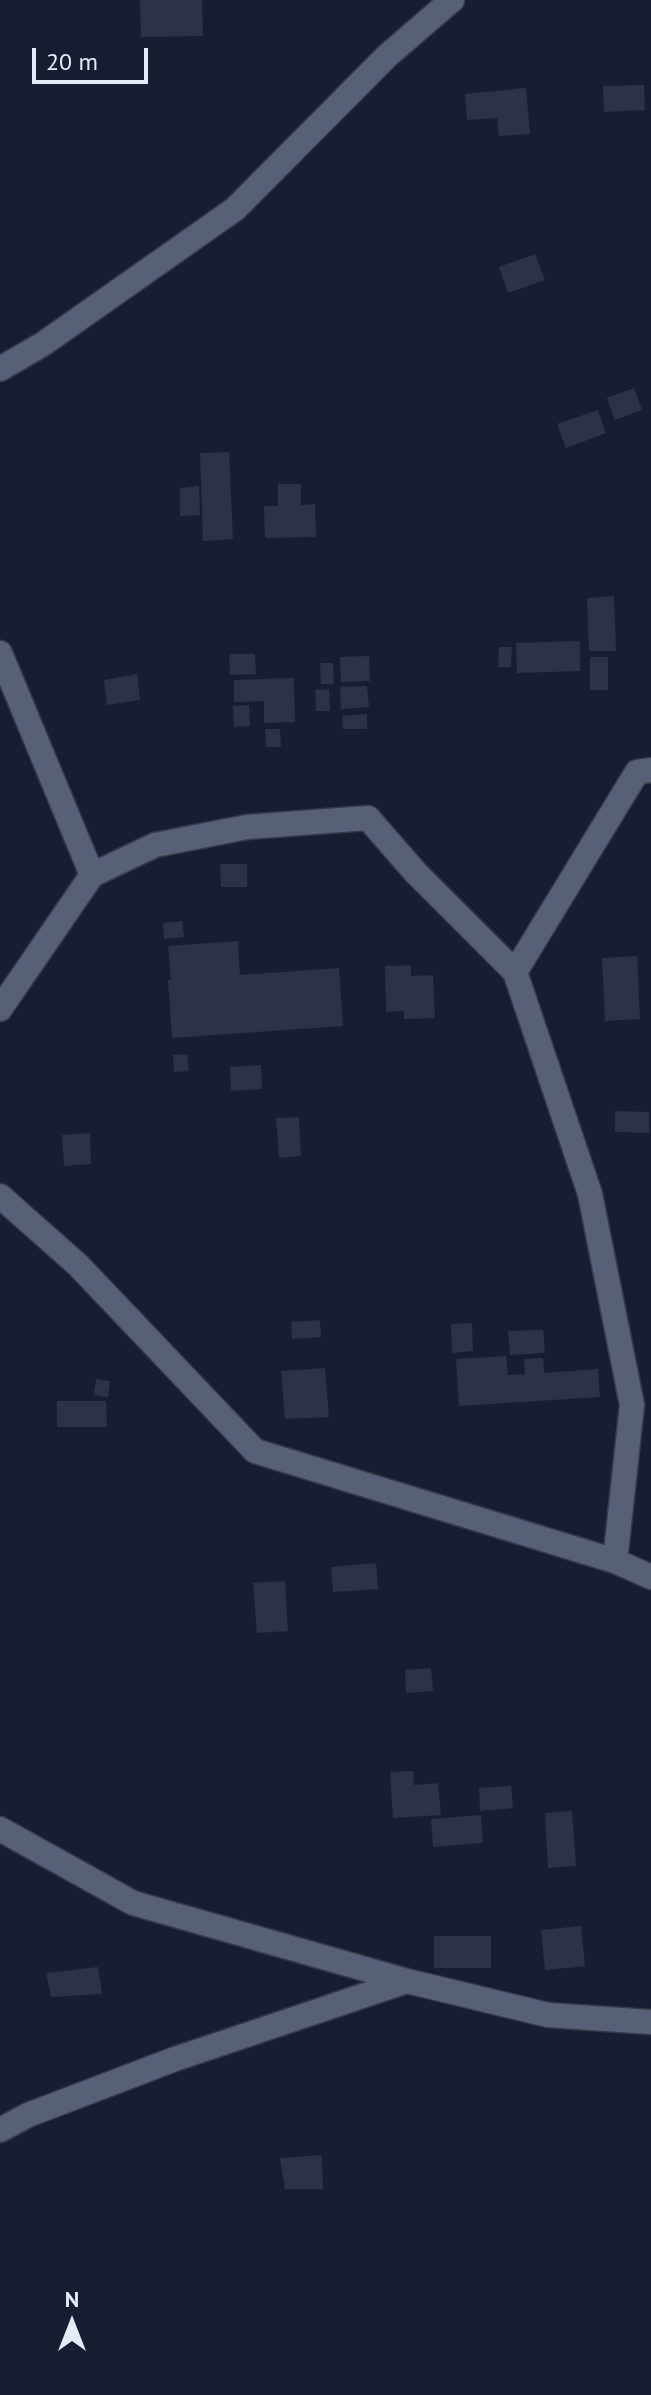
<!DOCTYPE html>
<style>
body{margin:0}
#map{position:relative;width:651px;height:2395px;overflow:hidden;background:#181e32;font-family:"PT Sans",sans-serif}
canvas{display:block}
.north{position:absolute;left:32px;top:2283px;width:80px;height:80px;-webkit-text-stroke:6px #181e32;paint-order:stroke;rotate:0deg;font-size:22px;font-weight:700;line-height:32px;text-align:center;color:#e5eaf8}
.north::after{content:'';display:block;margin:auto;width:28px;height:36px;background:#e5eaf8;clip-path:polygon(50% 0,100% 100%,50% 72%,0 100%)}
.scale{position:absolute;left:32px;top:48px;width:116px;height:36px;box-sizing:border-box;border:4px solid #e5eaf8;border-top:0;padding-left:10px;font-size:24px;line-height:28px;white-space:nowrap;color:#e5eaf8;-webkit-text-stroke:6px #181e32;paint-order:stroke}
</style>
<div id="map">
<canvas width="651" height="2395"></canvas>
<div class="north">N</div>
<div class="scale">20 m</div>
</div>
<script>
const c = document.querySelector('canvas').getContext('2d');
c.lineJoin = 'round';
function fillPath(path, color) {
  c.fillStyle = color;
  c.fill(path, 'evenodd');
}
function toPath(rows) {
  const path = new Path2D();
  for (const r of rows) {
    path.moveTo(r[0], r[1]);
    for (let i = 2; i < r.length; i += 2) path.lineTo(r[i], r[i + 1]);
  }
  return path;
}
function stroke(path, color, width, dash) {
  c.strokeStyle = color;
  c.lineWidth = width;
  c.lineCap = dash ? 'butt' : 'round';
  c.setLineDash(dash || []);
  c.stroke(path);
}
fillPath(toPath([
 [140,0,202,0,203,36,141,37],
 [644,85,645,110,604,112,603,86],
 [526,88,530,134,499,136,497,118,467,120,465,94],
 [535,254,545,280,508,293,499,267],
 [634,388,642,410,615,420,607,398],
 [598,410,606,433,566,448,557,424],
 [229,452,233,539,203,541,200,453],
 [278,484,301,484,301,505,315,504,316,537,265,538,264,506,278,506],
 [199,486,200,515,180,516,180,488],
 [614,596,616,651,589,651,587,598],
 [580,641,580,671,517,673,516,643],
 [499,647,512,647,511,667,498,667],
 [229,654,255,654,256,674,230,675],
 [369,656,370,681,341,682,340,657],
 [590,657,608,657,608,690,590,690],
 [320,663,333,663,334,684,321,684],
 [137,674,140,700,107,705,104,680],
 [294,678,295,722,264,723,264,701,234,702,234,680],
 [367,686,369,707,341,709,340,687],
 [329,689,330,711,316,711,315,690],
 [249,705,250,726,234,727,233,706],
 [367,714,367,729,343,729,342,716],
 [265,729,280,729,281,747,266,747],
 [220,864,247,864,247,887,221,887],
 [182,921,184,937,164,939,163,923],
 [238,941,240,975,339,968,343,1026,172,1038,168,980,171,980,168,946],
 [637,956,640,1019,605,1021,602,958],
 [411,965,411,976,433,975,435,1018,404,1019,404,1011,386,1012,385,966],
 [187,1054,189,1071,174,1072,173,1055],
 [261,1065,262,1089,231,1091,230,1067],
 [615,1111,649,1112,649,1133,615,1132],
 [299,1117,301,1156,279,1158,276,1118],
 [90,1133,91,1164,64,1166,62,1135],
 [320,1320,321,1337,292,1339,291,1322],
 [472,1323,473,1351,452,1353,451,1324],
 [543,1330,545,1353,510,1355,508,1331],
 [506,1356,508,1375,525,1374,524,1359,543,1358,544,1373,598,1369,600,1397,459,1406,456,1359],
 [325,1368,329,1417,285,1419,281,1371],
 [96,1379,110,1381,108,1397,94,1395],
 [57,1401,106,1401,107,1427,57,1427],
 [376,1563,378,1589,333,1592,331,1567],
 [285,1581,288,1631,257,1633,253,1583],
 [431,1668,433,1691,406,1693,405,1670],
 [413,1771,414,1785,438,1783,441,1815,393,1818,390,1772],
 [511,1786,513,1808,480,1811,479,1788],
 [572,1811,576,1866,548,1868,545,1813],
 [481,1815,483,1843,433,1847,431,1819],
 [581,1926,585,1966,545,1970,541,1930],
 [434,1936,491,1936,491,1968,434,1968],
 [98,1967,102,1994,51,1997,46,1973],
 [322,2155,323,2189,285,2189,280,2158]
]), '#2c3248');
const street = toPath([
 [0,369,43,344,235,209,387,56,452,0],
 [0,653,92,875,155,845,247,827,368,818,416,873,515,972,637,772,651,770],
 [515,972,590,1194,632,1405,615,1561],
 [0,1009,92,875],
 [0,1196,78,1265,255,1451,615,1561,651,1577],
 [0,1829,133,1903,407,1981,548,2015,651,2022],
 [0,2130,28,2115,175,2059,407,1981]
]);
stroke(street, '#363a4a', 27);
stroke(street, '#586077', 24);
</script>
